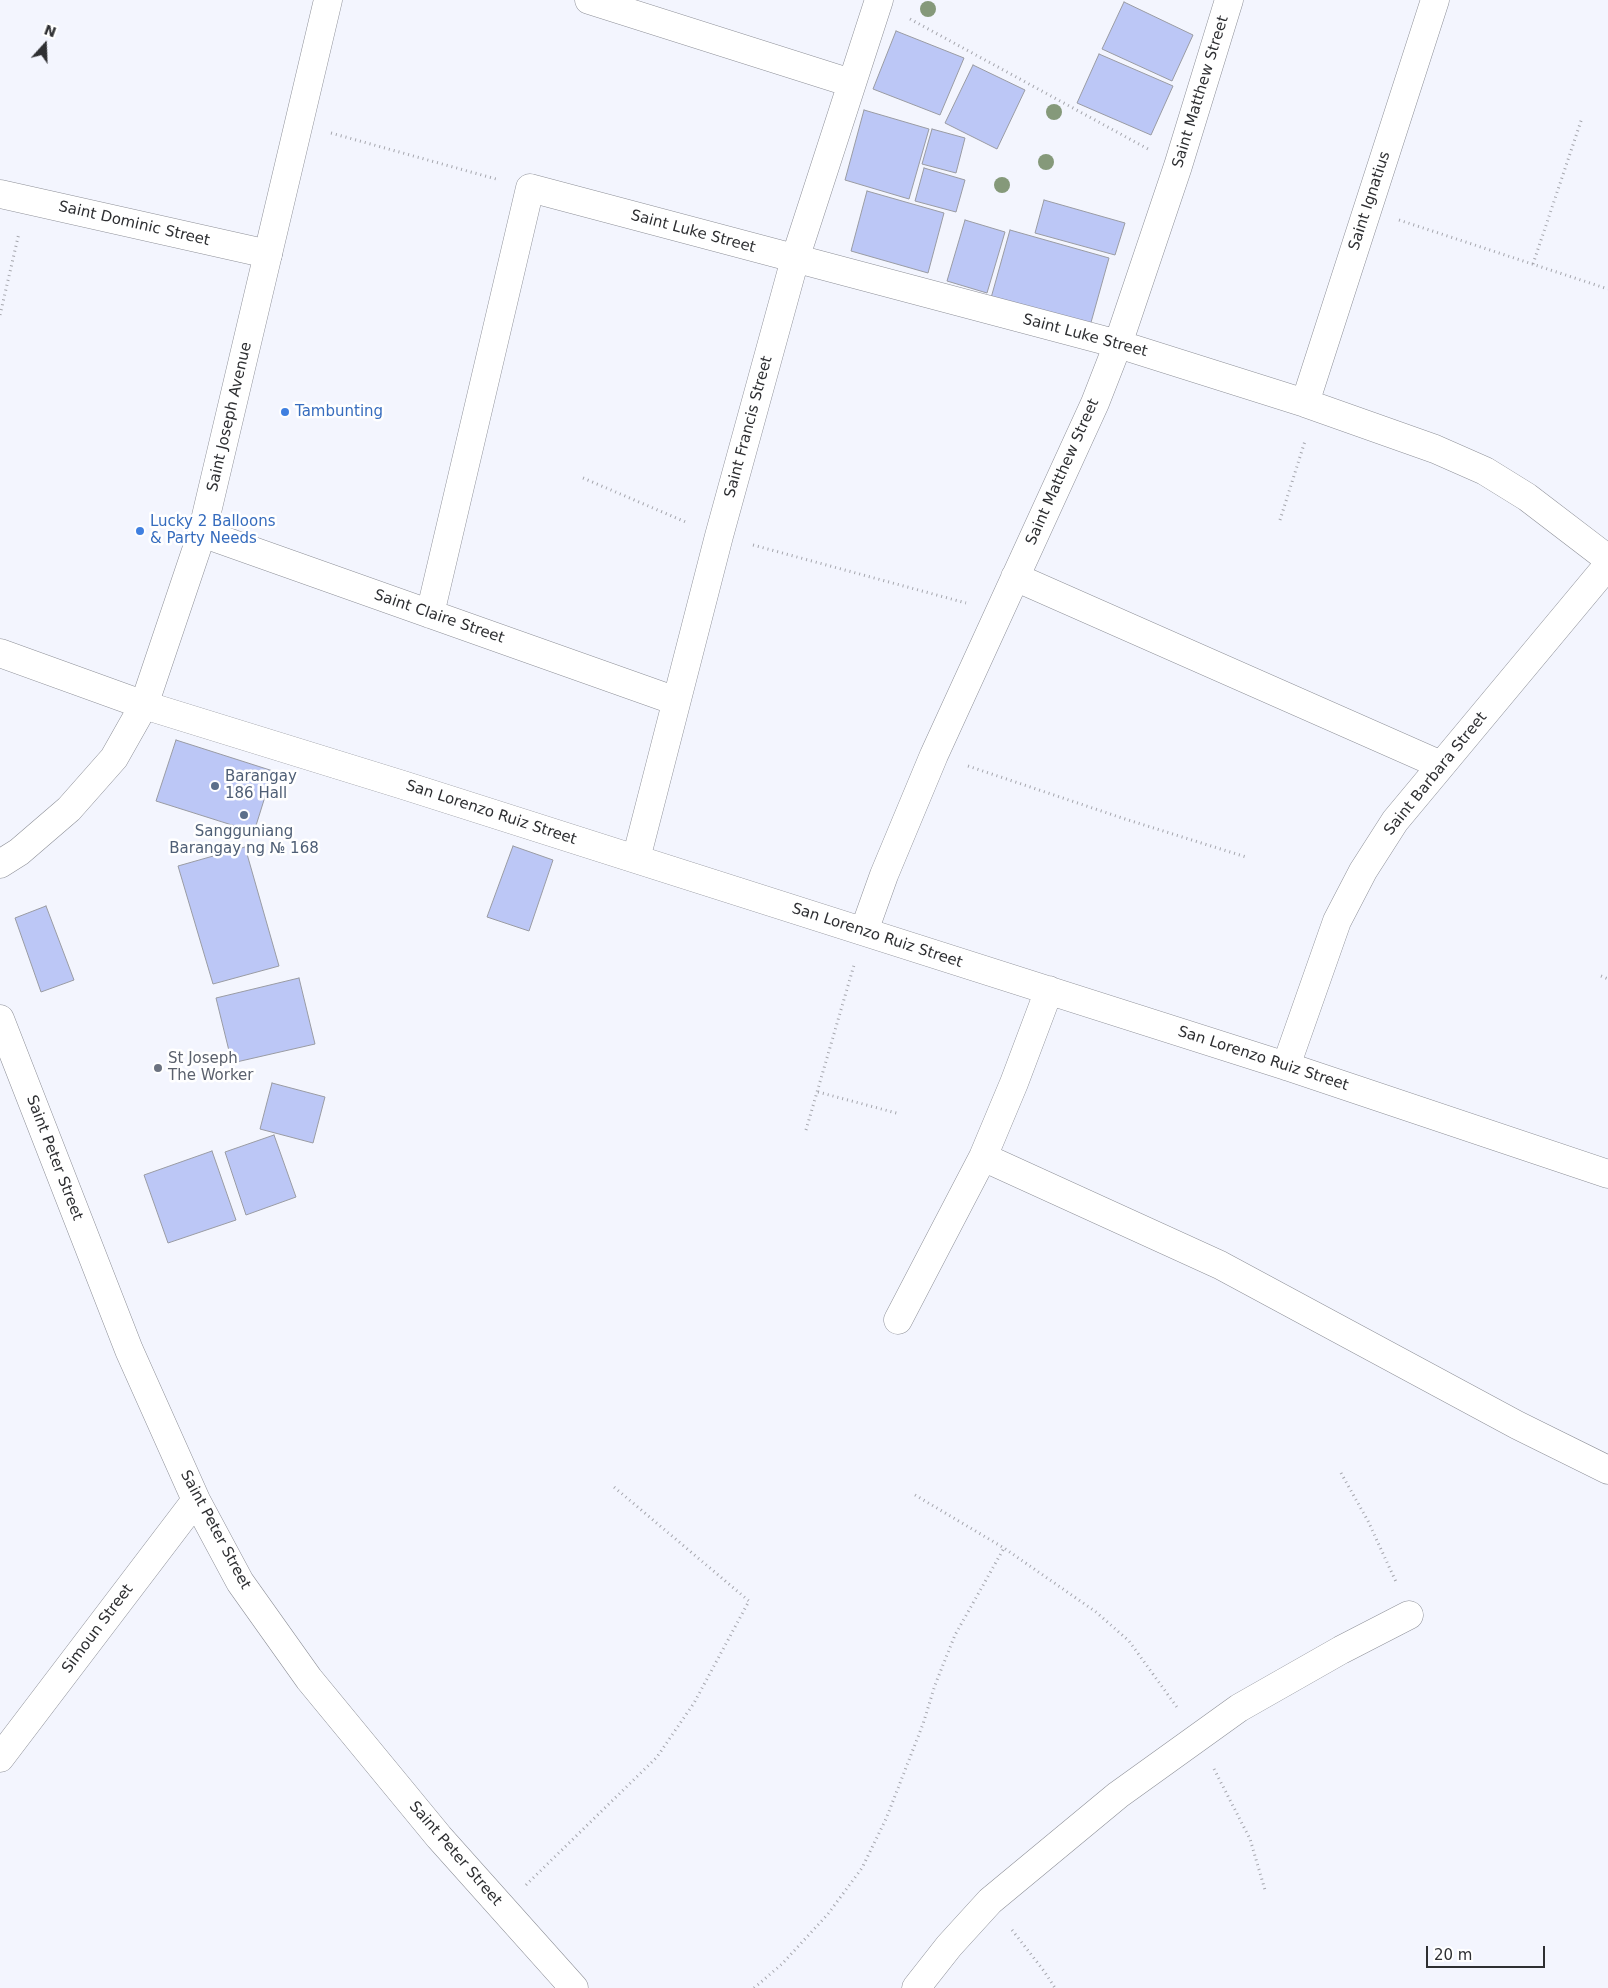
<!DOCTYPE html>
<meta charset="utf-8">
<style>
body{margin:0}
#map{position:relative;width:1608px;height:1988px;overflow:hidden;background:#f3f5fe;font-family:"DejaVu Sans",sans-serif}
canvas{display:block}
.north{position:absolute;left:20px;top:20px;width:50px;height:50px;-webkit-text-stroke:4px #fff;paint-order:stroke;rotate:20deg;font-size:14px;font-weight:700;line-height:20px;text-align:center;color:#2e2f32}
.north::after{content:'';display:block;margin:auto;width:18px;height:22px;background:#2e2f32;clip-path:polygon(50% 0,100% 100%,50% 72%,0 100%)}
.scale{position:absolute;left:1426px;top:1946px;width:119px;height:22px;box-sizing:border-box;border:2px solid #2e2f32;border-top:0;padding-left:6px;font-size:15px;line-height:18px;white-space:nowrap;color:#2e2f32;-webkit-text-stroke:4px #fff;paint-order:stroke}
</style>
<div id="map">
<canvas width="1608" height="1988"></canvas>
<div class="north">N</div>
<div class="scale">20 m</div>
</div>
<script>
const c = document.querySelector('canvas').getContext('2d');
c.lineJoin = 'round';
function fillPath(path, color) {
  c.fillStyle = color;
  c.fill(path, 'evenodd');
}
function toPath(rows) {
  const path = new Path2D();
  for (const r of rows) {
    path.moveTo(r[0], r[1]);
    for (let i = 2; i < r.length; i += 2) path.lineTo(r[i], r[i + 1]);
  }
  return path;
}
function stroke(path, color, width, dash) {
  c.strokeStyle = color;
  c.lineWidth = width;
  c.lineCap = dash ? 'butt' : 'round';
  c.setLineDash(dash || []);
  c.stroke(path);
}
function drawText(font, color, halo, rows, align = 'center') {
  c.font = font + ' "DejaVu Sans",sans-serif';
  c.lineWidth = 5;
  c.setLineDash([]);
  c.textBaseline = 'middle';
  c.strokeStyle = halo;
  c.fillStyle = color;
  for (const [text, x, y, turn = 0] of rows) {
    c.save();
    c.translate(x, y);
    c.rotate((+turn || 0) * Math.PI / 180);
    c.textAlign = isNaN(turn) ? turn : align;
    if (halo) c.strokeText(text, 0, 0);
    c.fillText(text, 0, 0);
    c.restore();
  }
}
const building = toPath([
 [1124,2,1193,35,1172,81,1102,49,1124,2],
 [896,31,964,58,940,115,873,89,896,31],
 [1099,54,1173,86,1151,135,1077,103,1099,54],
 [973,65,1025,90,997,149,945,123,973,65],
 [864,110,929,129,909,199,845,180,864,110],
 [932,129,965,138,956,173,922,164,932,129],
 [924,168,965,180,956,212,915,201,924,168],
 [867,191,944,213,928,273,851,251,867,191],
 [1044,200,1125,223,1115,255,1035,233,1044,200],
 [965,220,1005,232,987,293,947,281,965,220],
 [1010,230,1109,258,1090,326,991,298,1010,230],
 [176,740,273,771,254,832,156,801,176,740],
 [513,846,553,860,529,931,487,917,513,846],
 [245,847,279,966,213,984,178,866,245,847],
 [46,906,74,980,41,992,15,918,46,906],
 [299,978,315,1044,232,1063,216,998,299,978],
 [272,1083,325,1097,313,1143,260,1129,272,1083],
 [274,1135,296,1197,246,1215,225,1152,274,1135],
 [212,1151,236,1220,168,1243,144,1175,212,1151]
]);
fillPath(building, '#bcc7f6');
stroke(building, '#999ba3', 1);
const minor = toPath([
 [589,0,851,83],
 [0,194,268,254],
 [1305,403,1435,0],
 [202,533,676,701],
 [1015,577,1441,765],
 [430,614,530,188,1118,344,1305,403,1435,449,1485,471,1527,497,1608,559],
 [0,653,144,705,403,785,1286,1066,1608,1174],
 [636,859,719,536,795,259,879,0],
 [864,931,884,875,934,755,1095,403,1118,344,1178,166,1229,0],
 [0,1019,129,1350,196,1500,240,1582,309,1679,439,1837,574,1988],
 [1286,1066,1337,921,1363,871,1395,821,1608,565],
 [983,1157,1220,1265,1517,1425,1608,1470],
 [898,1320,983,1157,1014,1083,1049,990],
 [0,1758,196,1500],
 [916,1988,949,1946,990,1901,1118,1795,1239,1708,1341,1650,1409,1615]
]);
const secondary = toPath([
 [0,864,19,852,69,809,114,758,144,705,202,533,328,0]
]);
stroke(minor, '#8e9098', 29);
stroke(secondary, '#8e9098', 29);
stroke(toPath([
 [910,19,1148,149],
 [331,133,496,179],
 [1399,220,1608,289],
 [1533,264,1582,118],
 [0,315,19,233],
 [583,478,688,523],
 [1280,520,1305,441],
 [753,545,966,603],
 [968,766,1125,819,1246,857],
 [1601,976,1608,979],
 [818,1092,900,1114],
 [806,1130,854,965],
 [1341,1473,1368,1521,1397,1584],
 [915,1495,1004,1548,1096,1612,1129,1641,1179,1710],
 [1214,1769,1250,1839,1265,1890],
 [526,1885,657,1757,694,1703,749,1601,614,1487],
 [1012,1930,1044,1971,1055,1988],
 [754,1988,782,1964,828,1914,862,1868,886,1819,923,1724,935,1685,955,1635,1004,1548]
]), '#a5a6ad', 3, [1, 4]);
stroke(minor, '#fff', 28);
stroke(secondary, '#fff', 28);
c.fillStyle = '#85997a';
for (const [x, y] of [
 [928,9],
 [1054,112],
 [1046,162],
 [1002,185]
]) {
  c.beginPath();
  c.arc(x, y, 8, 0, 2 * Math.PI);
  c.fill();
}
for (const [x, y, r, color] of [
 [285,412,5,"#3f7fe0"],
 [140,531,5,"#3f7fe0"],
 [215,786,5,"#5c6f8a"],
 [244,815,5,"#5c6f8a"],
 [158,1068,5,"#6b7280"]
]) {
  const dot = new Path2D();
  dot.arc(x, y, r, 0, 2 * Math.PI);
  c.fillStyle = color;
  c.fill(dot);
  stroke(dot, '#fff', 2);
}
drawText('15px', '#2e2f32', '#fff', [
 ["Saint Matthew Street",1201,92,-73],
 ["Saint Ignatius",1370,201,-72],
 ["Saint Dominic Street",134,224,13],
 ["Saint Luke Street",693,232,15],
 ["Saint Luke Street",1085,336,15],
 ["Saint Joseph Avenue",230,417,-77],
 ["Saint Francis Street",749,427,-75],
 ["Saint Matthew Street",1063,472,-66],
 ["Saint Claire Street",439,617,19],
 ["Saint Barbara Street",1436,774,-51],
 ["San Lorenzo Ruiz Street",491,813,18],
 ["San Lorenzo Ruiz Street",877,936,18],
 ["San Lorenzo Ruiz Street",1263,1059,18],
 ["Saint Peter Street",54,1158,69],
 ["Saint Peter Street",215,1530,62],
 ["Simoun Street",98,1629,-53],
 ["Saint Peter Street",455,1854,49]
]);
drawText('15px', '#366cbe', '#fff', [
 ["Tambunting",295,412],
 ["Lucky 2 Balloons",150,522],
 ["& Party Needs",150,539]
], 'left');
drawText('15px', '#4e5e75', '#fff', [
 ["Barangay",225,777],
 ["186 Hall",225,794],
 ["Sangguniang",244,832,"center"],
 ["Barangay ng № 168",244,849,"center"]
], 'left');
drawText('15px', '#5b616d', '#fff', [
 ["St Joseph",168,1059],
 ["The Worker",168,1076]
], 'left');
</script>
